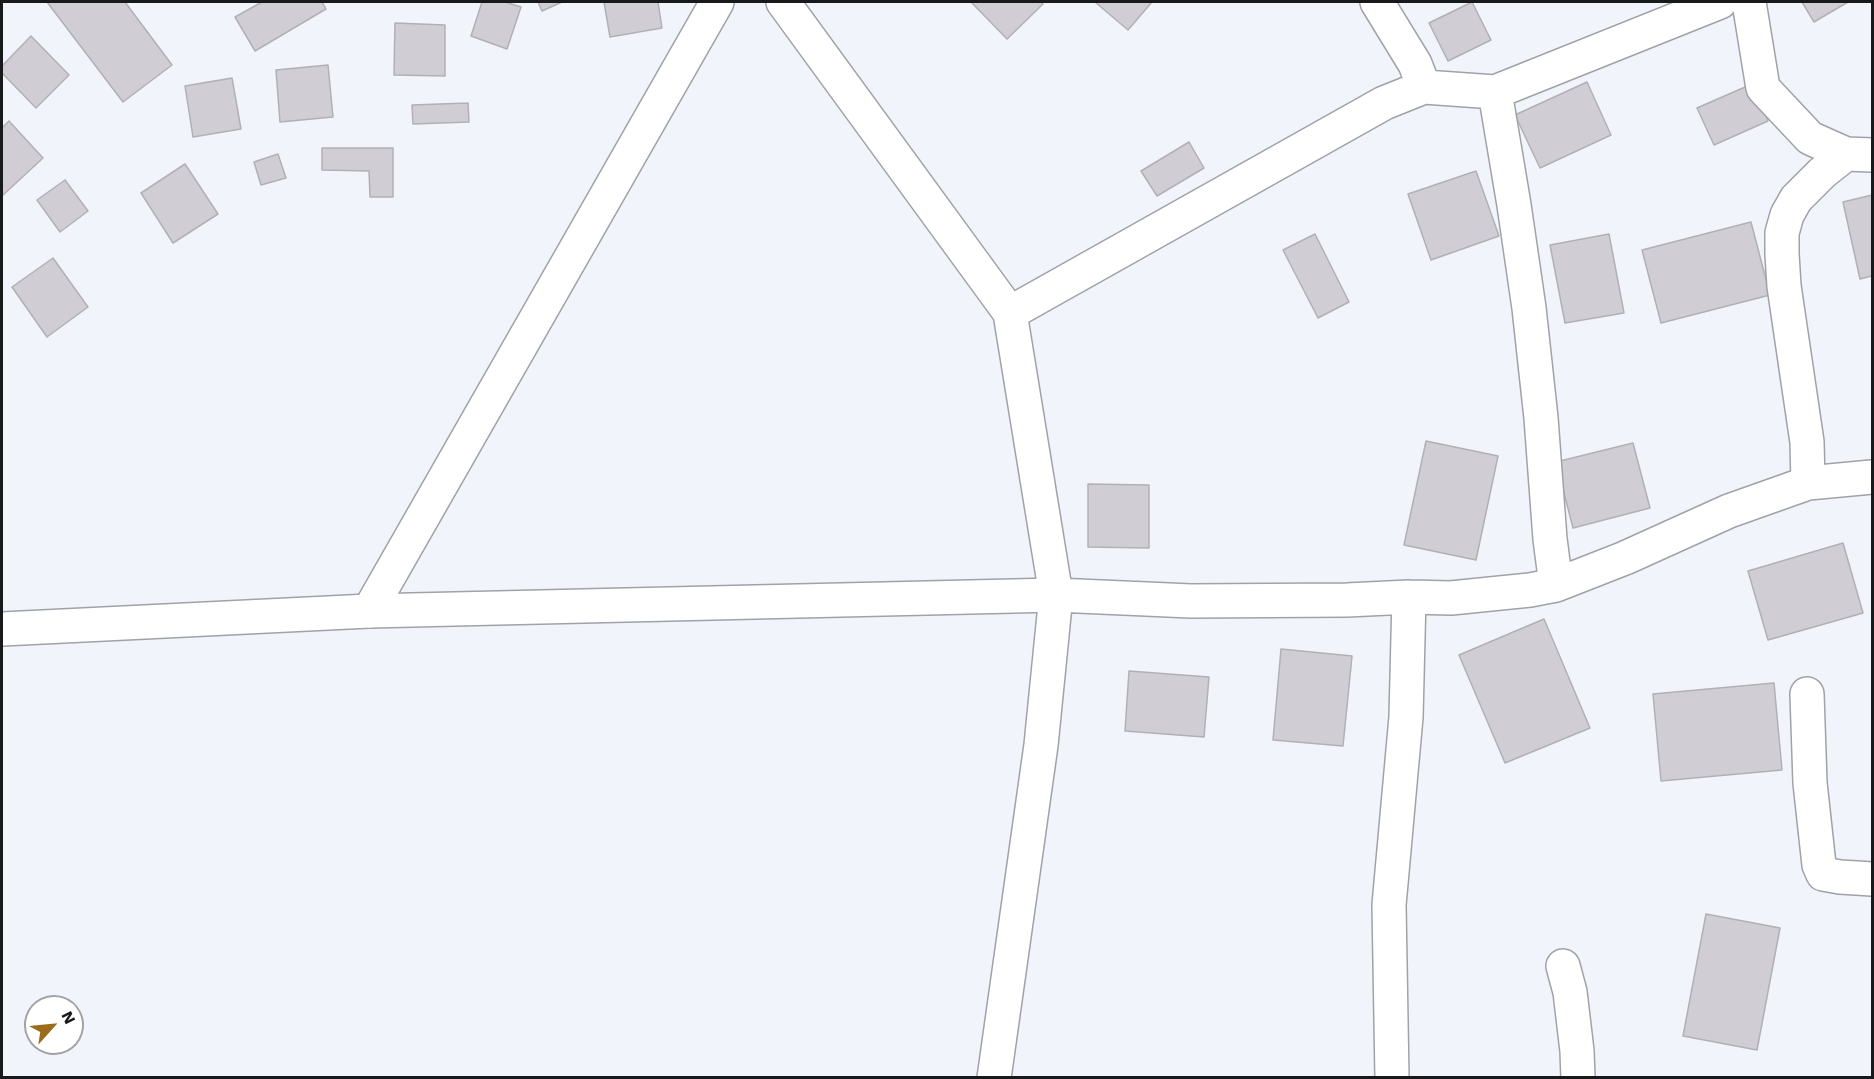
<!DOCTYPE html>
<style>
body{margin:0}
#map{position:relative;width:1874px;height:1079px;overflow:hidden;background:#f1f4fa;font-family:"Work Sans",sans-serif}
canvas{display:block}
.frame{position:absolute;inset:0;border:3px solid #18191b;pointer-events:none}
.north{position:absolute;left:24px;top:995px;width:60px;height:60px;box-sizing:border-box;background:#fff;border:2px solid #a3a3a4;border-radius:50%;rotate:63deg;font-size:16px;font-weight:700;line-height:24px;text-align:center;color:#18191b}
.north::after{content:'';display:block;margin:auto;width:21px;height:27px;background:#9a6c1c;clip-path:polygon(50% 0,100% 100%,50% 72%,0 100%)}
</style>
<div id="map">
<canvas width="1874" height="1079"></canvas>
<div class="frame"></div>
<div class="north">N</div>
</div>
<script>
const c = document.querySelector('canvas').getContext('2d');
c.lineJoin = 'round';
function fillPath(path, color) {
  c.fillStyle = color;
  c.fill(path, 'evenodd');
}
function toPath(rows) {
  const path = new Path2D();
  for (const r of rows) {
    path.moveTo(r[0], r[1]);
    for (let i = 2; i < r.length; i += 2) path.lineTo(r[i], r[i + 1]);
  }
  return path;
}
function stroke(path, color, width, dash) {
  c.strokeStyle = color;
  c.lineWidth = width;
  c.lineCap = dash ? 'butt' : 'round';
  c.setLineDash(dash || []);
  c.stroke(path);
}
const building = toPath([
 [47,2,125,2,172,65,123,102,47,2],
 [262,2,322,2,326,9,255,51,235,17,262,2],
 [482,2,505,2,521,7,507,49,471,36,482,2],
 [538,2,562,2,542,11,538,2],
 [604,2,658,2,662,28,610,37,604,2],
 [971,2,1040,2,1043,4,1007,39,971,2],
 [1095,2,1152,2,1128,30,1095,2],
 [1472,2,1491,40,1448,61,1429,23,1472,2],
 [1802,2,1848,2,1814,22,1802,2],
 [395,23,445,25,445,76,394,75,395,23],
 [31,36,69,75,36,108,2,73,2,66,31,36],
 [328,65,333,117,280,122,276,70,328,65],
 [232,78,241,129,193,137,185,86,232,78],
 [1587,82,1611,135,1540,168,1515,115,1587,82],
 [1752,84,1768,121,1714,145,1697,108,1752,84],
 [468,103,469,122,413,124,412,105,468,103],
 [9,121,43,158,2,196,2,128,9,121],
 [1189,142,1204,168,1157,196,1141,171,1189,142],
 [322,148,393,148,393,197,370,197,369,171,322,170,322,148],
 [278,154,286,178,261,185,254,162,278,154],
 [185,164,218,214,173,243,141,193,185,164],
 [1476,171,1499,236,1431,260,1408,194,1476,171],
 [65,180,88,211,60,232,37,200,65,180],
 [1872,195,1872,276,1860,279,1843,202,1872,195],
 [1751,222,1770,295,1661,323,1642,250,1751,222],
 [1315,234,1349,302,1318,318,1283,250,1315,234],
 [1609,234,1624,313,1565,323,1550,245,1609,234],
 [53,258,88,307,47,337,12,287,53,258],
 [1426,441,1498,456,1476,560,1404,545,1426,441],
 [1633,443,1650,508,1573,528,1556,462,1633,443],
 [1088,484,1149,485,1149,548,1088,547,1088,484],
 [1843,543,1863,613,1768,640,1748,571,1843,543],
 [1544,619,1590,728,1505,763,1459,655,1544,619],
 [1281,649,1352,656,1343,746,1273,740,1281,649],
 [1129,671,1209,677,1204,737,1125,731,1129,671],
 [1774,683,1782,770,1661,781,1653,694,1774,683],
 [1706,914,1780,928,1757,1050,1683,1036,1706,914]
]);
fillPath(building, '#d0ced4');
stroke(building, '#b1b0b5', 1.5);
const street = toPath([
 [783,2,1010,313],
 [1377,2,1415,64,1424,87],
 [1749,2,1763,88,1810,138,1846,154,1872,155],
 [1495,92,1514,205,1529,308,1541,418,1550,539,1556,585],
 [1808,483,1807,442,1784,286,1782,254,1782,233,1787,215,1796,199,1822,173,1846,154],
 [2,629,369,611,1056,595,1010,313,1384,103,1424,87,1495,92,1720,2],
 [1807,694,1810,783,1819,865,1823,874,1840,877,1872,879],
 [1563,966,1570,992,1577,1051,1578,1078],
 [994,1078,1041,745,1056,595,1191,601,1347,600,1409,597,1451,598,1530,590,1556,585,1625,558,1729,511,1808,483,1872,477],
 [1392,1078,1389,905,1406,717,1409,597]
]);
const secondary = toPath([
 [369,611,717,2]
]);
stroke(street, '#a0a2a8', 36);
stroke(secondary, '#a0a2a8', 36);
stroke(street, '#fff', 33);
stroke(secondary, '#fff', 33);
</script>
